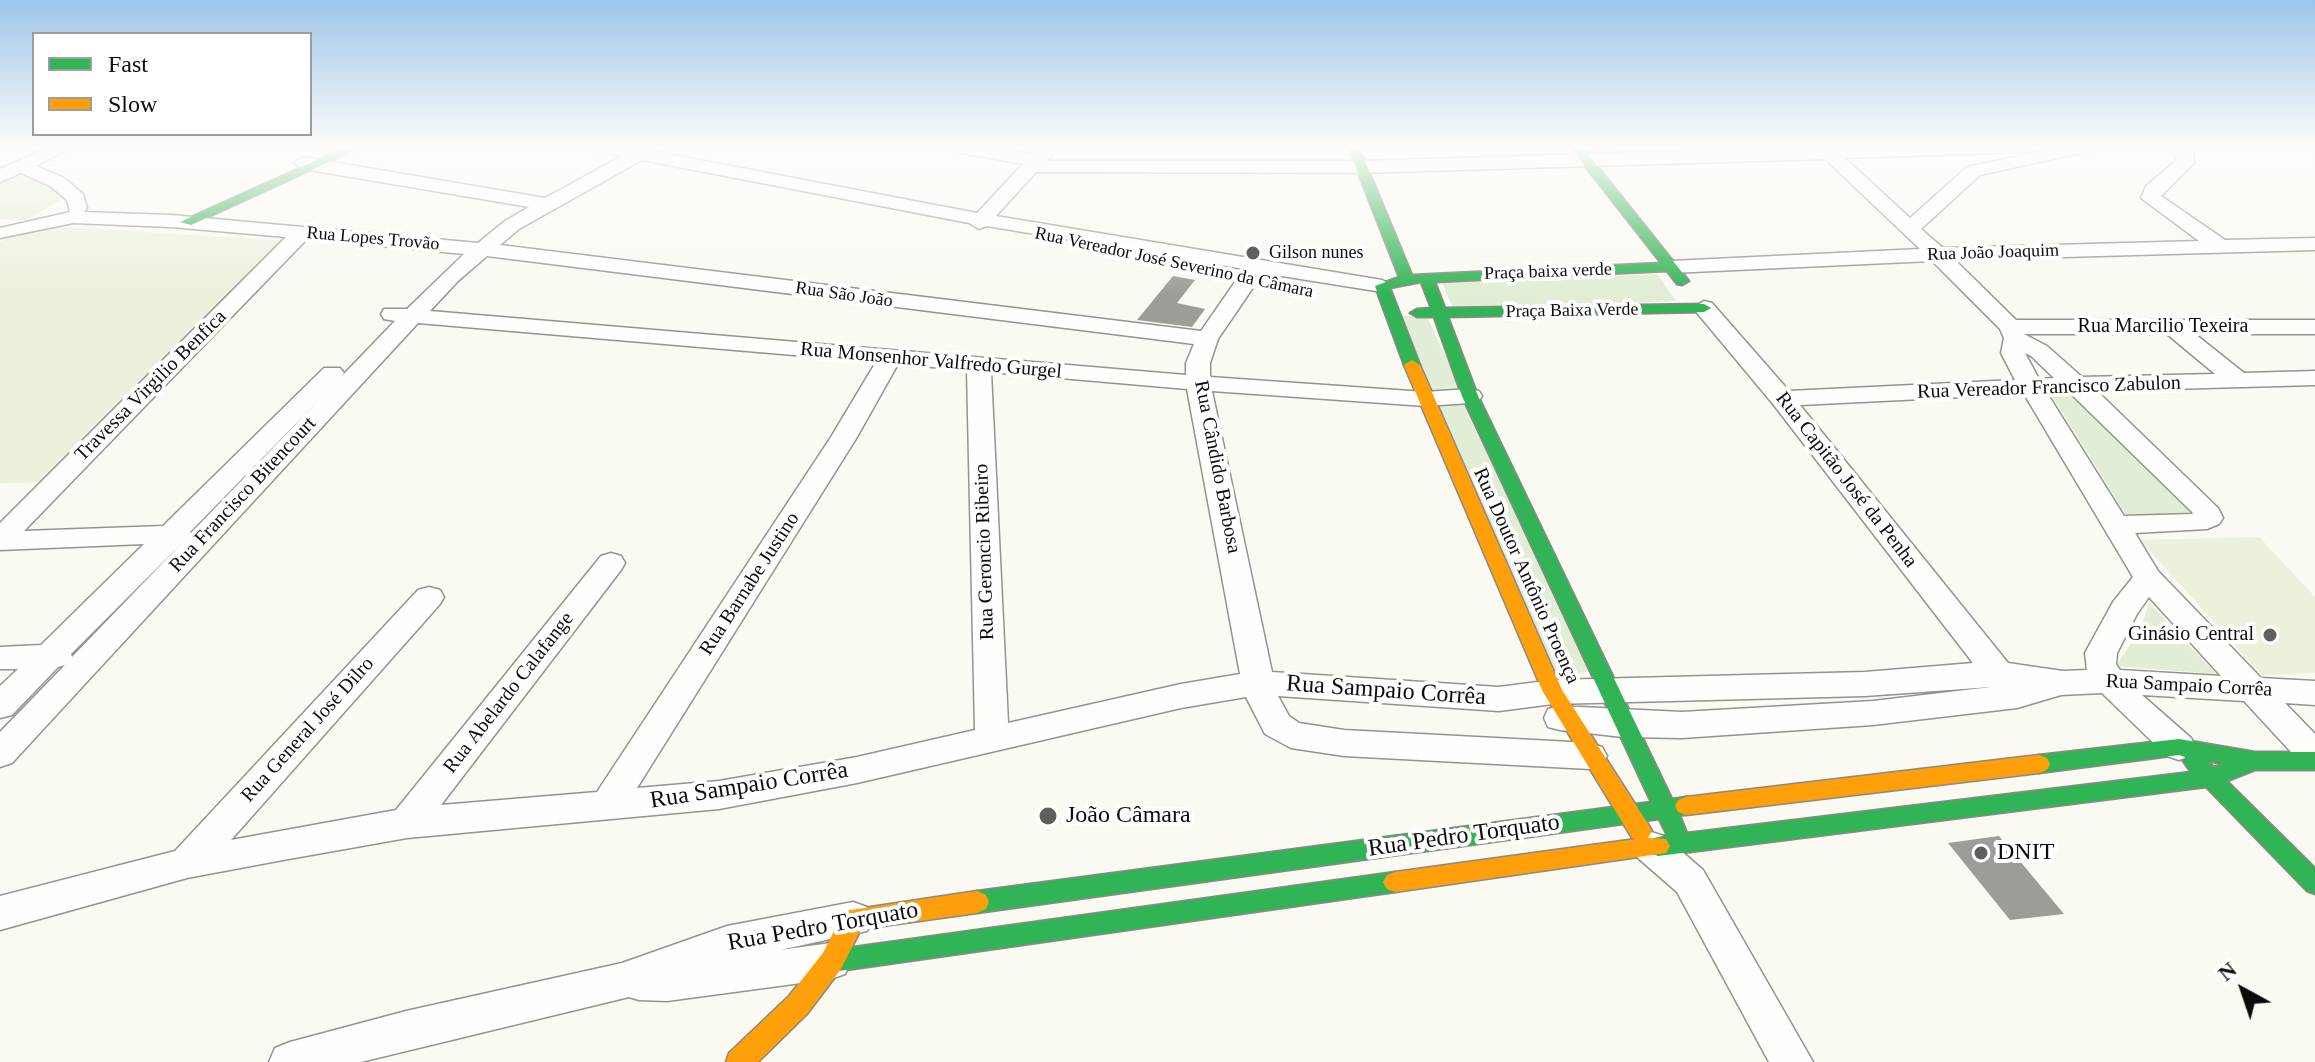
<!DOCTYPE html>
<meta charset="utf-8">
<style>
body{margin:0}
#map{position:relative;width:2315px;height:1062px;overflow:hidden;background:#faf9f2;font-family:"Times New Roman",serif}
canvas{display:block}
.legend{position:absolute;left:32px;top:32px;width:280px;height:104px;box-sizing:border-box;background:#fff;border:2px solid #9e9e9e;margin:0;padding:10px 14px;list-style:none;font-size:24px;color:#0c0c0c}
.legend li{display:flex;align-items:center;gap:16px;height:40px}
.legend b{width:40px;border:2px solid #9e9e9e}
.north{position:absolute;left:2203px;top:950px;width:80px;height:80px;-webkit-text-stroke:6px #fff;paint-order:stroke;rotate:320deg;font-size:22px;font-weight:700;line-height:32px;text-align:center;color:#0c0c0c}
.north::after{content:'';display:block;margin:auto;width:28px;height:36px;background:#0c0c0c;clip-path:polygon(50% 0,100% 100%,50% 72%,0 100%)}
</style>
<div id="map">
<canvas width="2315" height="1062"></canvas>
<ul class="legend">
<li><b style="height:10px;background:#30b455"></b>Fast</li>
<li><b style="height:10px;background:#ff9f0a"></b>Slow</li>
</ul>
<div class="north">N</div>
</div>
<script>
const c = document.querySelector('canvas').getContext('2d');
c.lineJoin = 'round';
function fillPath(path, color) {
  c.fillStyle = color;
  c.fill(path, 'evenodd');
}
function toPath(rows) {
  const path = new Path2D();
  for (const r of rows) {
    path.moveTo(r[0], r[1]);
    for (let i = 2; i < r.length; i += 2) path.lineTo(r[i], r[i + 1]);
  }
  return path;
}
function stroke(path, color, width, dash) {
  c.strokeStyle = color;
  c.lineWidth = width;
  c.lineCap = dash ? 'butt' : 'round';
  c.setLineDash(dash || []);
  c.stroke(path);
}
function drawText(font, color, halo, rows, align = 'center') {
  c.font = font + ' "Times New Roman",serif';
  c.lineWidth = 8;
  c.setLineDash([]);
  c.textBaseline = 'middle';
  c.strokeStyle = halo;
  c.fillStyle = color;
  for (const [text, x, y, turn = 0] of rows) {
    c.save();
    c.translate(x, y);
    c.rotate((+turn || 0) * Math.PI / 180);
    c.textAlign = isNaN(turn) ? turn : align;
    if (halo) c.strokeText(text, 0, 0);
    c.fillText(text, 0, 0);
    c.restore();
  }
}
fillPath(toPath([
 [27,175,67,196,26,220,0,219,0,179,7,176],
 [1657,274,1676,301,1454,310,1442,283],
 [1400,315,1428,319,1590,671,1558,677],
 [2073,390,2201,516,2128,518,2049,391],
 [2149,603,2216,674,2116,666,2140,630]
]), '#e1edd4');
fillPath(toPath([
 [54,226,284,241,43,482,0,483,0,242,12,234],
 [2259,537,2315,597,2315,673,2262,675,2140,540]
]), '#eaf1dd');
fillPath(toPath([
 [1173,276,1195,280,1177,303,1205,309,1192,327,1137,320],
 [1999,836,2064,914,2010,920,1948,843]
]), '#9d9c97');
const street = toPath([
 [49,147,72,147,36,166,64,178,83,194,87,208,84,212,171,215,478,243,505,221,529,207,303,169,294,163,303,157,545,198,622,156,599,151,596,147,631,147,977,213,1023,164,956,152,947,147,985,147,1031,154,1039,147,1057,147,1047,161,1360,161,1814,147,2041,147,2032,152,1845,158,1910,218,1967,167,2061,147,2093,147,2090,151,1980,175,1921,229,1943,248,2199,241,2141,198,2146,186,2176,161,2174,147,2192,147,2194,163,2161,196,2225,240,2315,238,2315,250,1955,260,2016,320,2315,320,2315,334,2195,334,2244,373,2315,371,2315,385,2097,391,2218,508,2223,518,2219,524,2207,529,2135,533,2158,571,2261,678,2315,681,2315,705,2285,703,2315,734,2315,769,2303,765,2244,701,2142,695,2191,738,2196,747,2191,756,2179,760,2167,756,2102,693,2061,695,2017,708,1873,725,1682,738,1623,737,1560,730,1548,727,1544,718,1548,709,1560,706,1682,712,1873,701,1991,687,1865,696,1553,704,1499,711,1278,696,1289,716,1299,723,1344,730,1590,743,1602,747,1607,756,1602,765,1590,769,1344,756,1291,748,1265,734,1246,697,1181,708,857,783,719,809,407,838,283,860,187,878,0,930,0,896,175,851,418,590,429,587,440,590,444,597,440,604,231,840,396,810,601,556,611,553,621,556,625,563,621,570,441,805,597,792,831,437,876,362,418,323,12,763,0,767,0,732,65,665,58,667,12,715,0,718,0,686,18,669,0,669,0,647,41,645,144,544,0,550,0,523,286,237,171,227,73,223,0,238,0,228,70,212,67,200,50,186,21,173,0,182,0,169,49,147],
 [1825,159,1920,249,1671,261,1660,267,1671,273,1932,261,2000,329,2004,338,2001,353,2015,380,1789,391,1712,303,1704,301,1693,308,1773,404,1973,663,1865,672,1553,680,1499,687,1272,672,1212,391,1425,406,1470,403,1479,401,1482,396,1479,391,1470,389,1425,392,1210,377,1210,363,1218,339,1263,273,1382,292,1393,286,1382,280,996,216,1036,172,1360,173,1825,159],
 [642,160,969,223,979,229,987,226,1244,269,1201,331,500,245,519,229,642,160],
 [307,239,464,254,407,309,384,309,381,314,384,319,395,321,341,377,344,373,340,368,324,368,163,526,24,531,307,239],
 [487,256,1194,344,1186,363,1186,375,430,311,458,281,487,256],
 [2024,334,2167,334,2215,374,2082,377,2047,346,2024,334],
 [2025,353,2031,356,2054,378,2039,379,2025,353],
 [898,364,967,370,975,730,857,757,719,781,637,788,857,437,898,364],
 [991,372,1187,389,1240,674,1181,684,1008,723,991,372],
 [2069,392,2192,512,2193,514,2124,516,2047,393,2069,392],
 [2024,394,2133,577,2113,602,2085,653,2087,670,2063,671,2008,663,1800,405,2024,394],
 [322,397,191,533,190,532,322,397],
 [183,542,72,657,71,654,183,542],
 [2149,597,2221,676,2120,670,2116,664,2117,653,2137,614,2149,597],
 [1651,832,1664,836,1703,870,1813,1062,1769,1062,1677,892,1638,858,1633,847,1638,836,1651,832],
 [853,902,867,907,872,919,867,931,780,950,831,943,845,948,851,961,845,974,831,979,667,1001,639,1000,629,997,361,1062,269,1062,275,1048,290,1042,406,1011,622,963,727,926,853,902]
]);
const fast = toPath([
 [346,147,361,147,191,225,180,222,346,147],
 [1348,147,1359,147,1412,275,1661,263,1570,147,1582,147,1689,281,1682,285,1677,284,1667,271,1435,282,1445,308,1704,304,1711,308,1704,312,1448,317,1478,396,1672,799,1686,797,1694,800,1697,806,1694,812,1680,816,1687,833,2191,772,2183,761,2185,757,2179,755,2039,773,2031,770,2028,764,2031,758,2039,755,2179,739,2255,752,2315,752,2315,770,2255,770,2227,781,2315,868,2315,894,2307,891,2206,787,1658,856,1650,853,1646,846,1650,839,1667,835,1659,819,977,913,968,909,965,902,968,895,977,891,1651,802,1462,396,1434,317,1417,317,1410,313,1417,309,1431,308,1421,282,1390,288,1420,365,1412,370,1404,365,1375,286,1399,277,1348,147],
 [2207,761,2224,764,2214,767,2207,761],
 [1395,872,1403,875,1407,882,1403,889,1395,892,832,972,823,969,819,961,823,953,832,950,1395,872]
]);
const slow = toPath([
 [1412,360,1420,365,1562,690,1648,824,1652,831,1648,838,1666,839,1670,846,1666,853,1395,892,1387,889,1383,882,1387,875,1395,872,1636,839,1632,838,1543,692,1404,365,1412,360],
 [2039,755,2047,758,2050,764,2047,770,2039,773,1686,815,1678,812,1675,806,1678,800,1686,797,2039,755],
 [977,891,986,895,989,902,986,909,977,913,861,929,841,969,807,1014,758,1062,726,1062,729,1053,789,996,823,953,844,911,977,891]
]);
stroke(street, '#939390', 3);
stroke(fast, '#8a8986', 3);
stroke(slow, '#8a8986', 3);
fillPath(street, '#fefefd');
fillPath(fast, '#30b455');
fillPath(slow, '#ff9f0a');
const sky = c.createLinearGradient(0, 0, 0, 295);
sky.addColorStop(0, '#9dc5eb');
sky.addColorStop(0.5, '#fdfcf9');
sky.addColorStop(1, '#fdfcf900');
c.fillStyle = sky;
c.fillRect(0, 0, 2315, 295);
for (const [x, y, r, color] of [
 [1253,253,8,"#5f5f5c"],
 [2270,635,8,"#5f5f5c"],
 [1048,816,10,"#5f5f5c"],
 [1981,853,8,"#5f5f5c"]
]) {
  const dot = new Path2D();
  dot.arc(x, y, r, 0, 2 * Math.PI);
  c.fillStyle = color;
  c.fill(dot);
  stroke(dot, '#fff', 3);
}
drawText('18px', '#0c0c0c', '#fff', [
 ["Rua Lopes Trovão",373,239,5],
 ["Rua João Joaquim",1993,253,-2],
 ["Rua Vereador José Severino da Câmara",1174,263,12],
 ["Praça baixa verde",1548,272,-2],
 ["Rua São João",844,295,8],
 ["Praça Baixa Verde",1572,311,-1]
]);
drawText('18px', '#0c0c0c', '#fff', [
 ["Gilson nunes",1269,253]
], 'left');
drawText('20px', '#0c0c0c', '#fff', [
 ["Rua Marcilio Texeira",2163,327],
 ["Rua Monsenhor Valfredo Gurgel",931,361,5],
 ["Travessa Virgilio Benfica",151,386,-45],
 ["Rua Vereador Francisco Zabulon",2049,388,-2],
 ["Rua Cândido Barbosa",1217,467,79],
 ["Rua Capitão José da Penha",1846,480,52],
 ["Rua Francisco Bitencourt",243,495,-47],
 ["Rua Geroncio Ribeiro",985,552,-92],
 ["Rua Doutor Antônio Proença",1526,576,66],
 ["Rua Barnabe Justino",750,584,-57],
 ["Rua Sampaio Corrêa",2189,686,3],
 ["Rua Abelardo Calafange",509,693,-52],
 ["Rua General José Dilro",308,730,-48]
]);
drawText('20px', '#0c0c0c', '#fff', [
 ["Ginásio Central",2254,635]
], 'right');
drawText('24px', '#0c0c0c', '#fff', [
 ["Rua Sampaio Corrêa",1386,691,4],
 ["Rua Sampaio Corrêa",749,786,-9],
 ["Rua Pedro Torquato",1464,836,-8],
 ["Rua Pedro Torquato",823,927,-10]
]);
drawText('24px', '#0c0c0c', '#fff', [
 ["João Câmara",1066,816],
 ["DNIT",1997,853]
], 'left');
</script>
